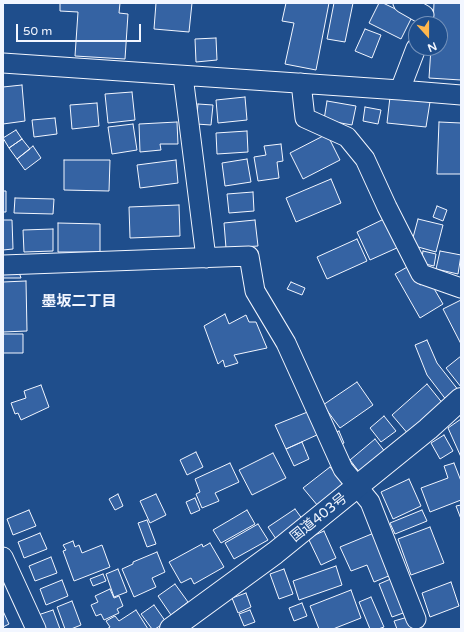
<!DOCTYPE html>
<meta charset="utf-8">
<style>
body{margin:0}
#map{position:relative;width:464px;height:632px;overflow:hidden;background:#1f4e8c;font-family:"Varela Round",sans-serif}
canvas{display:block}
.frame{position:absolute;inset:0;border:4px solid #f2f6ff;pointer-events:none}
.north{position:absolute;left:408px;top:16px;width:40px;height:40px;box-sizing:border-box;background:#1f4e8c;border:1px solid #7391ba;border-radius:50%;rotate:159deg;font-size:11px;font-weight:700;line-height:16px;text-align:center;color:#f2f6ff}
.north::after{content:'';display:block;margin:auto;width:14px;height:18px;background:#ffb74d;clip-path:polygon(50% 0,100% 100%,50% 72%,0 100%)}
.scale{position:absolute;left:16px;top:24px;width:125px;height:18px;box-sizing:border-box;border:2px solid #f2f6ff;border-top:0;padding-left:5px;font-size:12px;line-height:14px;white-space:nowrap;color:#f2f6ff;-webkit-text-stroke:3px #1f4e8c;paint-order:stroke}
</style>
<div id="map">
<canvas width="464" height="632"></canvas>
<div class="frame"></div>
<div class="north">N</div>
<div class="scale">50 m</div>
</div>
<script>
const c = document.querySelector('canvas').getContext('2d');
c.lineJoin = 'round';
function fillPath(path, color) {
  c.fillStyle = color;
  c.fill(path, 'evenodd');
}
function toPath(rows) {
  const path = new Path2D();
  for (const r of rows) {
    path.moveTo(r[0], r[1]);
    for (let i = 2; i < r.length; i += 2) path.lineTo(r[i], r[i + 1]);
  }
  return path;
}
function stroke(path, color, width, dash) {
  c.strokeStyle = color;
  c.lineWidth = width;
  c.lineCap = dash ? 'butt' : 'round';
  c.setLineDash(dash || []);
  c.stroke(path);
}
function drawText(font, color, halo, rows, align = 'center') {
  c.font = font + ' "Varela Round","Noto Sans JP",sans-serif';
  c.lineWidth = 3;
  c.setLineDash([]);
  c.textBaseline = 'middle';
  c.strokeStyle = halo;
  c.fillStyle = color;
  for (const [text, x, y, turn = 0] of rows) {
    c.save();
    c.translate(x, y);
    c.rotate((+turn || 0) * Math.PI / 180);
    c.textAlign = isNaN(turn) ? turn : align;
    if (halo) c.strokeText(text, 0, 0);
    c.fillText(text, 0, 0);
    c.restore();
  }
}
const building = toPath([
 [60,3,120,3,119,13,128,14,125,59,75,56,78,12,60,11,60,3],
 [156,3,192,3,189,32,154,29,156,3],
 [286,3,329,3,316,70,285,64,294,23,282,21,286,3],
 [334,3,353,3,345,42,327,39,334,3],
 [379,3,383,3,412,17,401,39,369,23,379,3],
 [434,3,461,3,461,80,429,78,431,48,440,48,440,24,433,24,434,3],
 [365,29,381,35,372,58,355,51,365,29],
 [216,38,217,60,196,62,195,39,216,38],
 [22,85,25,121,3,124,3,87,22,85],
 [132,92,135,120,108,123,105,94,132,92],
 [245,97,247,120,218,123,216,100,245,97],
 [390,97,430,102,426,127,387,123,390,97],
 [327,101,356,106,352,125,324,120,327,101],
 [97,103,99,126,72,129,70,105,97,103],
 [198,104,213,105,211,125,196,124,198,104],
 [365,107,381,110,378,124,363,121,365,107],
 [55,118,57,134,34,137,32,120,55,118],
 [177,122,178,144,160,144,161,150,140,152,139,124,177,122],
 [439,122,461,123,461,174,437,174,439,122],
 [133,124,137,150,112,154,108,127,133,124],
 [16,130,22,139,9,148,3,138,16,130],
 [247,131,248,152,217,154,216,133,247,131],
 [327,134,340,160,303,179,290,153,327,134],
 [22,139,30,149,17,159,9,148,22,139],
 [281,144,283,161,277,162,279,178,258,181,254,157,266,155,264,146,281,144],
 [33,146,41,158,25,170,17,159,33,146],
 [247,159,251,182,225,186,222,163,247,159],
 [64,160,110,160,109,191,64,190,64,160],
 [176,160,178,183,140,188,137,165,176,160],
 [331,179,341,203,296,222,286,198,331,179],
 [3,191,6,191,6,212,3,212,3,191],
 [253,192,254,211,229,213,227,194,253,192],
 [15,198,54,199,53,214,14,213,15,198],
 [179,205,180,236,130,238,129,207,179,205],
 [437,206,447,210,443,221,433,217,437,206],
 [386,218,399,247,370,260,357,232,386,218],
 [418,219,443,225,436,252,411,245,418,219],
 [3,220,12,220,13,249,3,250,3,220],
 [255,220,258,246,226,248,224,223,255,220],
 [58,223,100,224,100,252,58,252,58,223],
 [53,229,53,251,24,252,23,230,53,229],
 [357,239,367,261,327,279,317,257,357,239],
 [423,251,436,254,434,266,421,263,423,251],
 [440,251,461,255,458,274,436,269,440,251],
 [409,266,420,285,429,280,443,304,420,318,395,274,409,266],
 [3,271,19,272,21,278,3,278,3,271],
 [26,281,27,331,3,332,3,282,26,281],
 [291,282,305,288,302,295,287,289,291,282],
 [461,300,461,344,443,309,461,300],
 [225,314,229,324,246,315,249,322,256,322,267,348,234,355,238,363,225,367,223,360,218,364,204,326,225,314],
 [3,334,23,334,23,353,3,353,3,334],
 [427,340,437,363,459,391,447,401,427,375,415,345,427,340],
 [461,356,461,387,446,368,461,356],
 [357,382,373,405,340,428,323,405,357,382],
 [427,384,444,405,409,435,392,415,427,384],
 [41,385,49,407,21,420,18,413,15,414,11,403,26,398,24,391,41,385],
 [310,411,319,434,286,449,275,425,310,411],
 [384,416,396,431,381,442,370,428,384,416],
 [461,419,461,457,448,428,461,419],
 [339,431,344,443,338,445,332,434,339,431],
 [444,435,453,451,440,459,431,443,444,435],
 [375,439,386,453,360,473,350,460,375,439],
 [302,442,309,459,294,466,286,449,302,442],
 [196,452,203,467,187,475,180,460,196,452],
 [273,453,286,478,252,495,239,470,273,453],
 [230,463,239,482,215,493,219,501,202,508,196,494,200,492,195,479,230,463],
 [454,463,461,481,461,500,430,512,421,488,448,478,444,466,454,463],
 [330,467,344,484,318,506,303,488,330,467],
 [409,479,421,506,393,519,381,492,409,479],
 [118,494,123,506,115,510,109,499,118,494],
 [156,494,166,515,150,523,140,501,156,494],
 [195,498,200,510,191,514,186,502,195,498],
 [461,505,461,519,456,506,461,505],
 [295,509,303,520,276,539,268,527,295,509],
 [29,510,36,526,13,535,7,519,29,510],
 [247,510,255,524,221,543,213,530,247,510],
 [422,510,427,521,395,534,390,523,422,510],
 [147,520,156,544,147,547,138,523,147,520],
 [258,524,268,540,234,559,225,543,258,524],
 [430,527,444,563,411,575,398,539,430,527],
 [324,531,336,558,321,565,308,538,324,531],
 [40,533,47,549,24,558,18,542,40,533],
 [374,533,391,575,374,582,367,565,351,571,340,547,374,533],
 [73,541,75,547,79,545,82,553,102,545,110,567,74,581,63,551,66,550,63,545,73,541],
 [210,543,224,567,194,584,191,578,181,583,169,562,202,544,203,547,210,543],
 [157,552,165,572,152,578,156,587,134,597,122,569,133,564,133,562,157,552],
 [51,557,57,573,35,581,29,566,51,557],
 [336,566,342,585,299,600,293,581,336,566],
 [118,569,127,592,114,597,106,574,118,569],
 [284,569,293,594,279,599,270,574,284,569],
 [103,574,106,581,93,586,90,579,103,574],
 [393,578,406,612,392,617,379,584,393,578],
 [62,580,68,596,46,605,40,589,62,580],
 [451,582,459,606,430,617,422,593,451,582],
 [175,584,188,602,171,615,158,596,175,584],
 [110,589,114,598,119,596,123,606,117,609,119,613,104,620,101,614,96,616,91,605,98,602,95,596,110,589],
 [351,590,361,618,333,629,319,629,310,606,351,590],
 [246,593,251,607,238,613,232,598,246,593],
 [371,597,384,627,378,629,370,629,359,602,371,597],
 [72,601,81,625,71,629,65,629,57,607,72,601],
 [302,603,307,616,294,621,289,608,302,603],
 [154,605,166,622,155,629,152,629,141,614,154,605],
 [53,610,60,629,44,629,38,615,53,610],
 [136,610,148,629,107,629,110,627,106,621,115,616,119,621,136,610],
 [250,610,255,622,244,626,239,614,250,610],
 [3,611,9,624,3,627,3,611],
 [408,617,412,629,397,629,394,621,408,617]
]);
fillPath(building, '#3563a3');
stroke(building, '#f2f6ff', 1);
const minor = toPath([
 [403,3,424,15],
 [3,63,400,90,461,95],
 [183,76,206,258],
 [301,83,305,118,347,137,365,159,387,207,421,274,461,288],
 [400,90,416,48],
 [3,265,249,256,255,291,286,343,343,469,370,502,416,619],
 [3,557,36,629]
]);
const highway = toPath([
 [171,629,275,553,428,429,461,399]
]);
stroke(minor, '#f2f6ff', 21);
stroke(highway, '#f2f6ff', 24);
stroke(minor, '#1f4e8c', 19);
stroke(highway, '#1f4e8c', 22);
drawText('14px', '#f2f6ff', '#1f4e8c', [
 ["国道403号",319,518,-39]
]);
drawText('bold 15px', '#f2f6ff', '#1f4e8c', [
 ["墨坂二丁目",79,302]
]);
</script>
